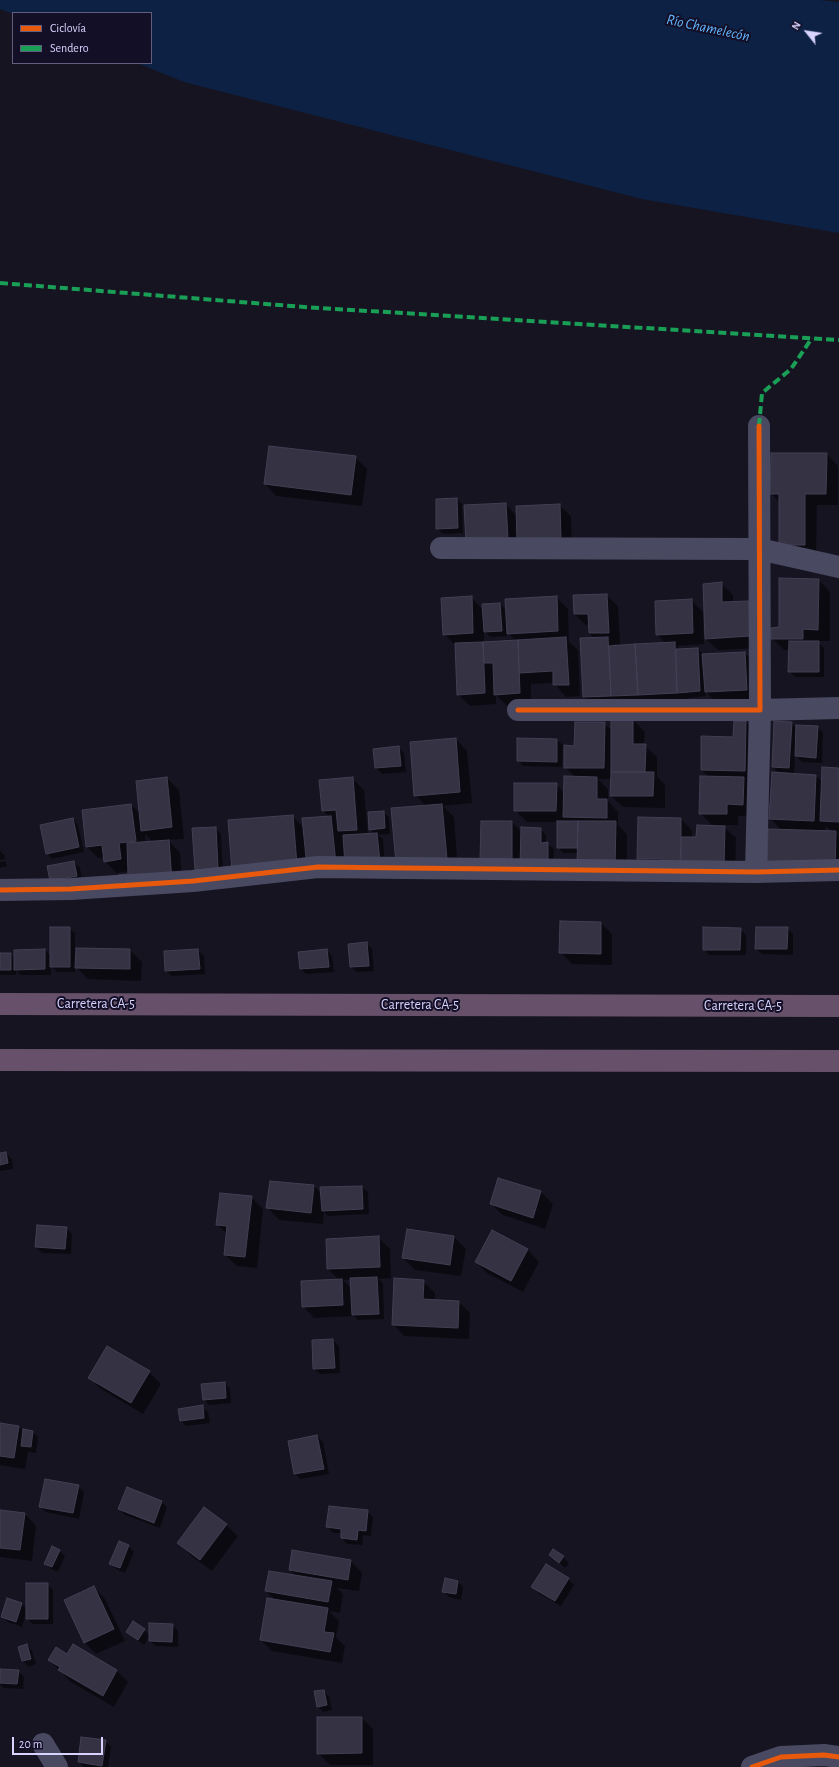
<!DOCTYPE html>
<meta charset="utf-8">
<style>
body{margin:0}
#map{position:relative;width:839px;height:1767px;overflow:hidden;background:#161421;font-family:"Alegreya Sans",sans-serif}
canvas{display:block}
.legend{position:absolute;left:12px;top:12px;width:140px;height:52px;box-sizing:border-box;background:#130f26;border:1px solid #625e7d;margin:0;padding:5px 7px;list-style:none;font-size:12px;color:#d9d4ff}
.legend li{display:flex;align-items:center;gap:8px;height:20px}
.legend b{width:20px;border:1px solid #625e7d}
.north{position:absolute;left:787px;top:12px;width:40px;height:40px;-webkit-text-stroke:3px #130f26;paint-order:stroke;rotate:300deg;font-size:11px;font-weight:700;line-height:16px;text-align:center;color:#d9d4ff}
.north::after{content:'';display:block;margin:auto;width:14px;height:18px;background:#d9d4ff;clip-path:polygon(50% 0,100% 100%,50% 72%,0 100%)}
.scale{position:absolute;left:12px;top:1737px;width:91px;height:18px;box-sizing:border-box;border:2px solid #d9d4ff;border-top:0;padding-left:5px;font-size:12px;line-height:14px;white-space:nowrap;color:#d9d4ff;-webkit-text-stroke:3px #130f26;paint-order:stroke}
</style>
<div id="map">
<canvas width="839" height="1767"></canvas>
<ul class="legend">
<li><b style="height:5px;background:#e8590c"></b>Ciclovía</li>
<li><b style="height:5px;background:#1a9f57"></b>Sendero</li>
</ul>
<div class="north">N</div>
<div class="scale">20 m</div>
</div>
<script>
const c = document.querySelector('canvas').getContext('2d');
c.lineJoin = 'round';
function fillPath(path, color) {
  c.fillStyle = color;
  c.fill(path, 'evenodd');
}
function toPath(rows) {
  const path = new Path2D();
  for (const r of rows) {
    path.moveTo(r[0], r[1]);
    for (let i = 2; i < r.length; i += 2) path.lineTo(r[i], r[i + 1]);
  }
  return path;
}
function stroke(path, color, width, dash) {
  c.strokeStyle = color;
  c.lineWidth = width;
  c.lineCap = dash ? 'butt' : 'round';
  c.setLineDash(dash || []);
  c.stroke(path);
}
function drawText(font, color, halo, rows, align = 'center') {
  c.font = font + ' "Alegreya Sans",sans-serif';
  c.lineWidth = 4;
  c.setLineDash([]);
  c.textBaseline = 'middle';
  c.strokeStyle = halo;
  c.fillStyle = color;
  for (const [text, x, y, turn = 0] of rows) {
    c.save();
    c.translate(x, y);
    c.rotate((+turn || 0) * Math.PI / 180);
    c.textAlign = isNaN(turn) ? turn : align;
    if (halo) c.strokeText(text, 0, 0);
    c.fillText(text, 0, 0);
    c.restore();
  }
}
fillPath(toPath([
 [0,0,819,0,839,2,839,233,642,199,184,82,137,63,151,63,151,13,13,14,0,9]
]), '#0d2144');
fillPath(toPath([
 [827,454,838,466,838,505,817,505,816,556,792,556,780,503,771,493],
 [355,457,367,469,362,506,276,496,265,484],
 [457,499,462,504,463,533,443,534,437,528],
 [505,504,517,516,559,505,571,516,572,551,478,554],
 [819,580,830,592,830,641,817,641,824,648,824,677,795,677,789,671,790,650,784,650,772,638],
 [721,583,733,595,733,603,762,648,718,650,706,639],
 [606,595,618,606,620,644,613,644,616,647,666,644,657,634,691,600,703,612,704,644,677,646,681,650,698,649,704,655,745,653,757,664,758,701,717,703,705,691,706,696,688,698,688,704,596,709,584,697,581,639,595,639,589,633,589,625,586,625,574,614],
 [471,597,483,610,500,604,507,611,556,597,568,609,569,642,578,650,580,696,566,697,554,683,531,684,531,705,507,706,496,695,496,704,470,706,458,694,456,646,444,634],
 [484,630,490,637,507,636,507,632,516,641,484,643],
 [633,720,645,732,644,745,657,757,657,776,665,785,665,808,623,807,611,796,611,779,598,779,608,789,608,801,618,812,618,825,627,834,627,878,578,853,563,853,558,847,558,822,527,822,515,810,556,784,564,793,575,777,565,767,575,747,604,723,612,731],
 [746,722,757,734,754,816,738,816,738,825,722,825,736,838,735,878,650,870,638,859,681,819,692,831,692,838,697,838,713,826,700,813,709,777,702,770,734,738],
 [791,723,797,729,817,727,823,732,822,763,802,762,795,755,794,774,816,776,823,782,839,769,839,833,836,833,839,835,839,881,780,880,782,831,770,818,779,774,773,767],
 [826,826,832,832,825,832],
 [456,739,467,751,472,803,443,806,454,817,458,870,408,875,426,806,415,795],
 [518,739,557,740,563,745,562,767,523,766,518,760],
 [398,747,404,753,406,772,382,774,376,768],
 [167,778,179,790,184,839,168,840,180,853,183,892,129,874,129,871,116,873,105,861,104,858,98,858,87,847,131,805,140,813],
 [145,834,153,842,146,843],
 [352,778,364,790,368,834,375,834,370,829,383,812,389,817,390,834,378,835,383,839,385,868,347,876,319,878,307,866,245,882,292,816,304,828,329,817,323,811],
 [73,819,78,825,84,852,52,859,47,853],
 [512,822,522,832,540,829,546,835,546,843,554,849,553,874,493,871],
 [215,828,221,834,223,874,202,875],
 [0,851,4,855,5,859,0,860],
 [5,861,7,866,0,868,0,862],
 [74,862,80,868,82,881,57,886],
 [601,923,612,934,612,965,572,964,560,952],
 [69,928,75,933,75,949,130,950,142,962,141,981,88,979,75,966,75,972,57,972,51,966,51,975,21,975,16,970,16,975,0,975,0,954,11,954,15,958,45,950,51,956],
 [787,928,793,934,793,955,762,954,756,949],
 [740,929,746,935,746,955,709,955,704,949],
 [366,943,372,949,374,971,357,972,351,967],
 [198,950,204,956,205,974,172,976,166,971],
 [327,950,332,956,334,972,306,974,301,969],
 [6,1153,12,1159,13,1169,0,1171,0,1154],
 [499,1179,541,1192,553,1204,545,1229,503,1215,491,1204],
 [314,1186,322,1194,362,1187,368,1192,369,1214,328,1216,324,1212,323,1224,279,1220,268,1208],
 [251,1197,263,1209,257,1268,237,1266,225,1255,227,1234,217,1224],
 [66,1228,72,1234,71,1254,42,1253,36,1247],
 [408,1230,454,1237,466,1249,461,1276,415,1270,403,1258],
 [492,1231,528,1250,539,1262,523,1292,487,1273,476,1262],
 [378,1237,390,1249,391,1278,378,1279,383,1283,384,1319,358,1320,354,1316,314,1318,303,1306,339,1280,328,1269,327,1240],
 [343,1280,351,1280,352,1289],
 [423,1281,435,1293,435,1301,459,1302,470,1313,469,1339,404,1336,393,1324],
 [333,1340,339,1346,340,1373,320,1374,314,1369],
 [149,1372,161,1384,143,1414,101,1389,89,1377],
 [225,1383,230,1389,231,1403,209,1405,204,1399],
 [202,1407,208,1412,210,1423,186,1426,181,1421],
 [0,1424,19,1427,24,1432,32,1432,38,1437,36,1453,28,1452,25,1469,0,1465],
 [317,1436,323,1442,329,1474,300,1479,295,1473],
 [78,1486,84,1492,79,1519,46,1512,40,1506],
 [162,1502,167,1507,160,1528,125,1515,119,1509],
 [0,1511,25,1514,36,1526,32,1561,0,1557],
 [367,1511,373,1517,371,1536,363,1535,362,1545,347,1544,342,1538,342,1533,333,1533,328,1527],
 [226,1525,238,1536,212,1571,190,1555,179,1543],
 [128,1546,134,1552,125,1573,116,1569,110,1564],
 [59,1551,65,1556,58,1572,51,1569,45,1563],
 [550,1555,563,1557,569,1563,565,1568],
 [351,1561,362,1573,359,1591,337,1588,343,1594,340,1613,329,1611,339,1621,336,1637,345,1646,342,1663,272,1651,261,1640,276,1601,266,1591,296,1576,290,1570],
 [568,1579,574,1585,561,1606,538,1593,533,1587],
 [458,1582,463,1587,461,1600,449,1597,444,1592],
 [47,1584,53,1590,53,1624,33,1624,27,1619,27,1611,22,1627,8,1622,2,1617,8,1599,22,1604,27,1609],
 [94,1587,105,1599,125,1641,96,1654,85,1643,65,1601],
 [133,1623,150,1635,173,1625,178,1631,178,1647,156,1646,150,1641,150,1636,144,1645,127,1632],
 [27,1645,32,1651,36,1664,29,1667,23,1661,19,1648],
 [68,1655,117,1671,128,1682,114,1707,71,1682,49,1660],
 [0,1670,18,1671,24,1677,23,1689,4,1688,0,1684],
 [324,1691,329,1697,332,1710,323,1712,318,1706],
 [362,1718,373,1729,373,1765,330,1765,318,1753],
 [105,1741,111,1747,108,1767,84,1767,79,1762]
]), '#0007');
const building = toPath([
 [269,446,356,456,351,495,264,484,269,446],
 [771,453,827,453,826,494,805,494,805,545,779,545,779,494,770,494,771,453],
 [457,498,458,528,436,529,436,499,457,498],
 [506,503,508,540,466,543,464,505,506,503],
 [560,504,561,540,517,543,516,506,560,504],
 [779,578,819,579,818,630,803,629,803,639,771,639,771,628,779,627,779,578],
 [722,582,722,602,749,601,750,636,705,639,703,584,722,582],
 [607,594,609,633,589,633,588,614,574,614,573,595,607,594],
 [472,596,473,633,443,635,441,598,472,596],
 [557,596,558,631,507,634,505,599,557,596],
 [692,599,693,633,656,635,655,601,692,599],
 [500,603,502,631,484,632,482,604,500,603],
 [566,637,569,685,553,685,553,671,519,673,518,640,566,637],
 [608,637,611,696,583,697,580,638,608,637],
 [518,640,520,693,494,695,493,663,484,663,483,642,518,640],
 [789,641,819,641,819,672,788,672,789,641],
 [483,642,485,693,457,695,455,643,483,642],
 [675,642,677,693,638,695,635,644,675,642],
 [635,644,638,695,611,696,609,646,635,644],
 [698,648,700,691,677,693,676,649,698,648],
 [745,652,747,690,705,692,702,654,745,652],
 [611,719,633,719,633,744,646,744,645,772,611,772,611,719],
 [734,721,746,721,745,771,701,770,701,736,733,737,734,721],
 [774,721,792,722,789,768,772,767,774,721],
 [575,722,605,722,604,768,564,768,564,745,574,746,575,722],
 [796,725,818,726,816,758,795,756,796,725],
 [456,738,460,792,414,796,410,742,456,738],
 [517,738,557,739,557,762,517,761,517,738],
 [399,746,401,766,375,768,373,749,399,746],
 [822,767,839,768,839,822,820,821,822,767],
 [611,772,654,772,653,796,610,796,611,772],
 [772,772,816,775,814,821,769,819,772,772],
 [564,776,597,777,597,799,607,799,607,818,563,817,564,776],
 [700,776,744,777,743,805,727,804,727,814,699,814,700,776],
 [167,777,172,827,141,831,136,781,167,777],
 [353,777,357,830,338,831,336,810,322,811,319,780,353,777],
 [514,783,557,783,556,811,514,811,514,783],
 [131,804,136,841,119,843,121,859,104,862,102,845,86,847,82,810,131,804],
 [442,804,447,859,396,863,391,808,442,804],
 [384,811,385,828,369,830,368,812,384,811],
 [293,815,297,865,232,871,228,820,293,815],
 [331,816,336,864,307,867,302,818,331,816],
 [638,817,681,818,681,870,662,869,662,859,637,859,638,817],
 [73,818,79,847,46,854,40,825,73,818],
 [481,821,512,821,512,860,480,860,481,821],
 [557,821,578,821,577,848,557,848,557,821],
 [578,821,616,821,615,866,577,866,578,821],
 [697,825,725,826,724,866,680,866,681,837,696,837,697,825],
 [216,827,218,868,195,870,192,828,216,827],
 [521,827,541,828,541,843,548,842,548,869,520,869,521,827],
 [768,829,836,831,835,870,767,868,768,829],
 [377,833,380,862,345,866,343,835,377,833],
 [169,840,172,881,119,885,118,875,128,874,127,843,169,840],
 [74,861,77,876,50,881,47,866,74,861],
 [560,921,601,922,601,954,559,953,560,921],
 [50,927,70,927,70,967,50,967,50,927],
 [703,927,741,928,740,950,703,950,703,927],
 [756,927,788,927,787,949,755,949,756,927],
 [367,942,369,966,350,967,348,944,367,942],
 [76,948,130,949,130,969,75,968,76,948],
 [45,949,45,969,14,970,14,950,45,949],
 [198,949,200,969,165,971,164,951,198,949],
 [327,949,329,967,300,969,298,952,327,949],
 [0,953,11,953,11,970,0,970,0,953],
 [6,1152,8,1163,0,1165,0,1153,6,1152],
 [498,1178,541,1191,533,1218,490,1204,498,1178],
 [270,1181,314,1185,311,1213,266,1208,270,1181],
 [362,1186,363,1209,322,1211,320,1187,362,1186],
 [220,1193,252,1196,245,1257,224,1255,227,1226,216,1225,220,1193],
 [37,1225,67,1227,65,1249,35,1247,37,1225],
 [407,1229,454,1236,450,1265,402,1258,407,1229],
 [492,1230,528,1249,511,1281,475,1262,492,1230],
 [379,1236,380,1267,327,1269,326,1239,379,1236],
 [377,1277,379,1314,352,1315,350,1278,377,1277],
 [394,1278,424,1280,423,1299,459,1301,458,1328,392,1325,394,1278],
 [342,1279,343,1305,302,1307,301,1281,342,1279],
 [333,1339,335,1368,313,1369,312,1340,333,1339],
 [107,1346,150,1371,131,1403,88,1378,107,1346],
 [225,1382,226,1398,203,1400,201,1384,225,1382],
 [203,1405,204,1418,180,1421,178,1409,203,1405],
 [0,1423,19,1426,14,1458,0,1456,0,1423],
 [23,1429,33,1431,31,1447,21,1446,23,1429],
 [317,1435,324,1469,294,1474,288,1441,317,1435],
 [45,1479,79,1485,73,1513,39,1507,45,1479],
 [127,1487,162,1501,154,1523,118,1509,127,1487],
 [329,1506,368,1510,366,1531,358,1530,357,1540,341,1538,341,1529,326,1527,329,1506],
 [204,1507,227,1524,200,1560,177,1543,204,1507],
 [0,1510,25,1513,20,1550,0,1548,0,1510],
 [119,1541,129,1545,120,1568,109,1564,119,1541],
 [52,1546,60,1550,52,1567,44,1564,52,1546],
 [553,1549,564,1556,559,1563,549,1555,553,1549],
 [292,1550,351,1560,348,1580,289,1570,292,1550],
 [546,1564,569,1578,555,1601,531,1587,546,1564],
 [269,1571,332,1581,328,1602,265,1591,269,1571],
 [445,1578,458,1581,456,1594,442,1592,445,1578],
 [26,1583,48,1583,48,1619,26,1619,26,1583],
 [94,1586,114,1629,84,1643,64,1600,94,1586],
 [7,1598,22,1603,16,1622,1,1617,7,1598],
 [267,1598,328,1608,324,1632,334,1633,330,1652,260,1640,267,1598],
 [133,1621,145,1629,138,1640,126,1632,133,1621],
 [149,1623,173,1624,172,1642,149,1641,149,1623],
 [27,1644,31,1659,22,1661,18,1647,27,1644],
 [73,1644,117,1670,103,1696,58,1670,60,1667,48,1660,56,1647,67,1654,73,1644],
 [0,1669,19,1670,17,1684,0,1683,0,1669],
 [324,1690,327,1705,317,1707,314,1691,324,1690],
 [317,1717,362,1717,362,1753,317,1754,317,1717],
 [81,1737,106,1740,102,1766,78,1762,81,1737]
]);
fillPath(building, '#343243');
stroke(building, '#433f54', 1);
stroke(toPath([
 [441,548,759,549,839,567],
 [518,710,760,710,759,426],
 [756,872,760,710,839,708],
 [0,890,71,889,193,881,318,867,756,872,839,870],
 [43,1744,57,1767],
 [752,1767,781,1757,824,1755,839,1757]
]), '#4a4962', 22);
stroke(toPath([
 [0,1004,839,1006],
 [0,1060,839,1061]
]), '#67516a', 22);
stroke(toPath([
 [0,283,304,307,839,340],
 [759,426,762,393,791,369,812,338]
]), '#1a9f57', 4, [8, 4]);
stroke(toPath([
 [518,710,760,710,759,426],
 [0,890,71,889,193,881,318,867,756,872,839,870],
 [752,1767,781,1757,824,1755,839,1757]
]), '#e8590c', 5);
drawText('14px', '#d9d4ff', '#130f26', [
 ["Carretera CA-5",96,1004],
 ["Carretera CA-5",420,1005],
 ["Carretera CA-5",743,1006]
]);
drawText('italic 15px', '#62b6ff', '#130f26', [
 ["Río Chamelecón",708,28,12]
]);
</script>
